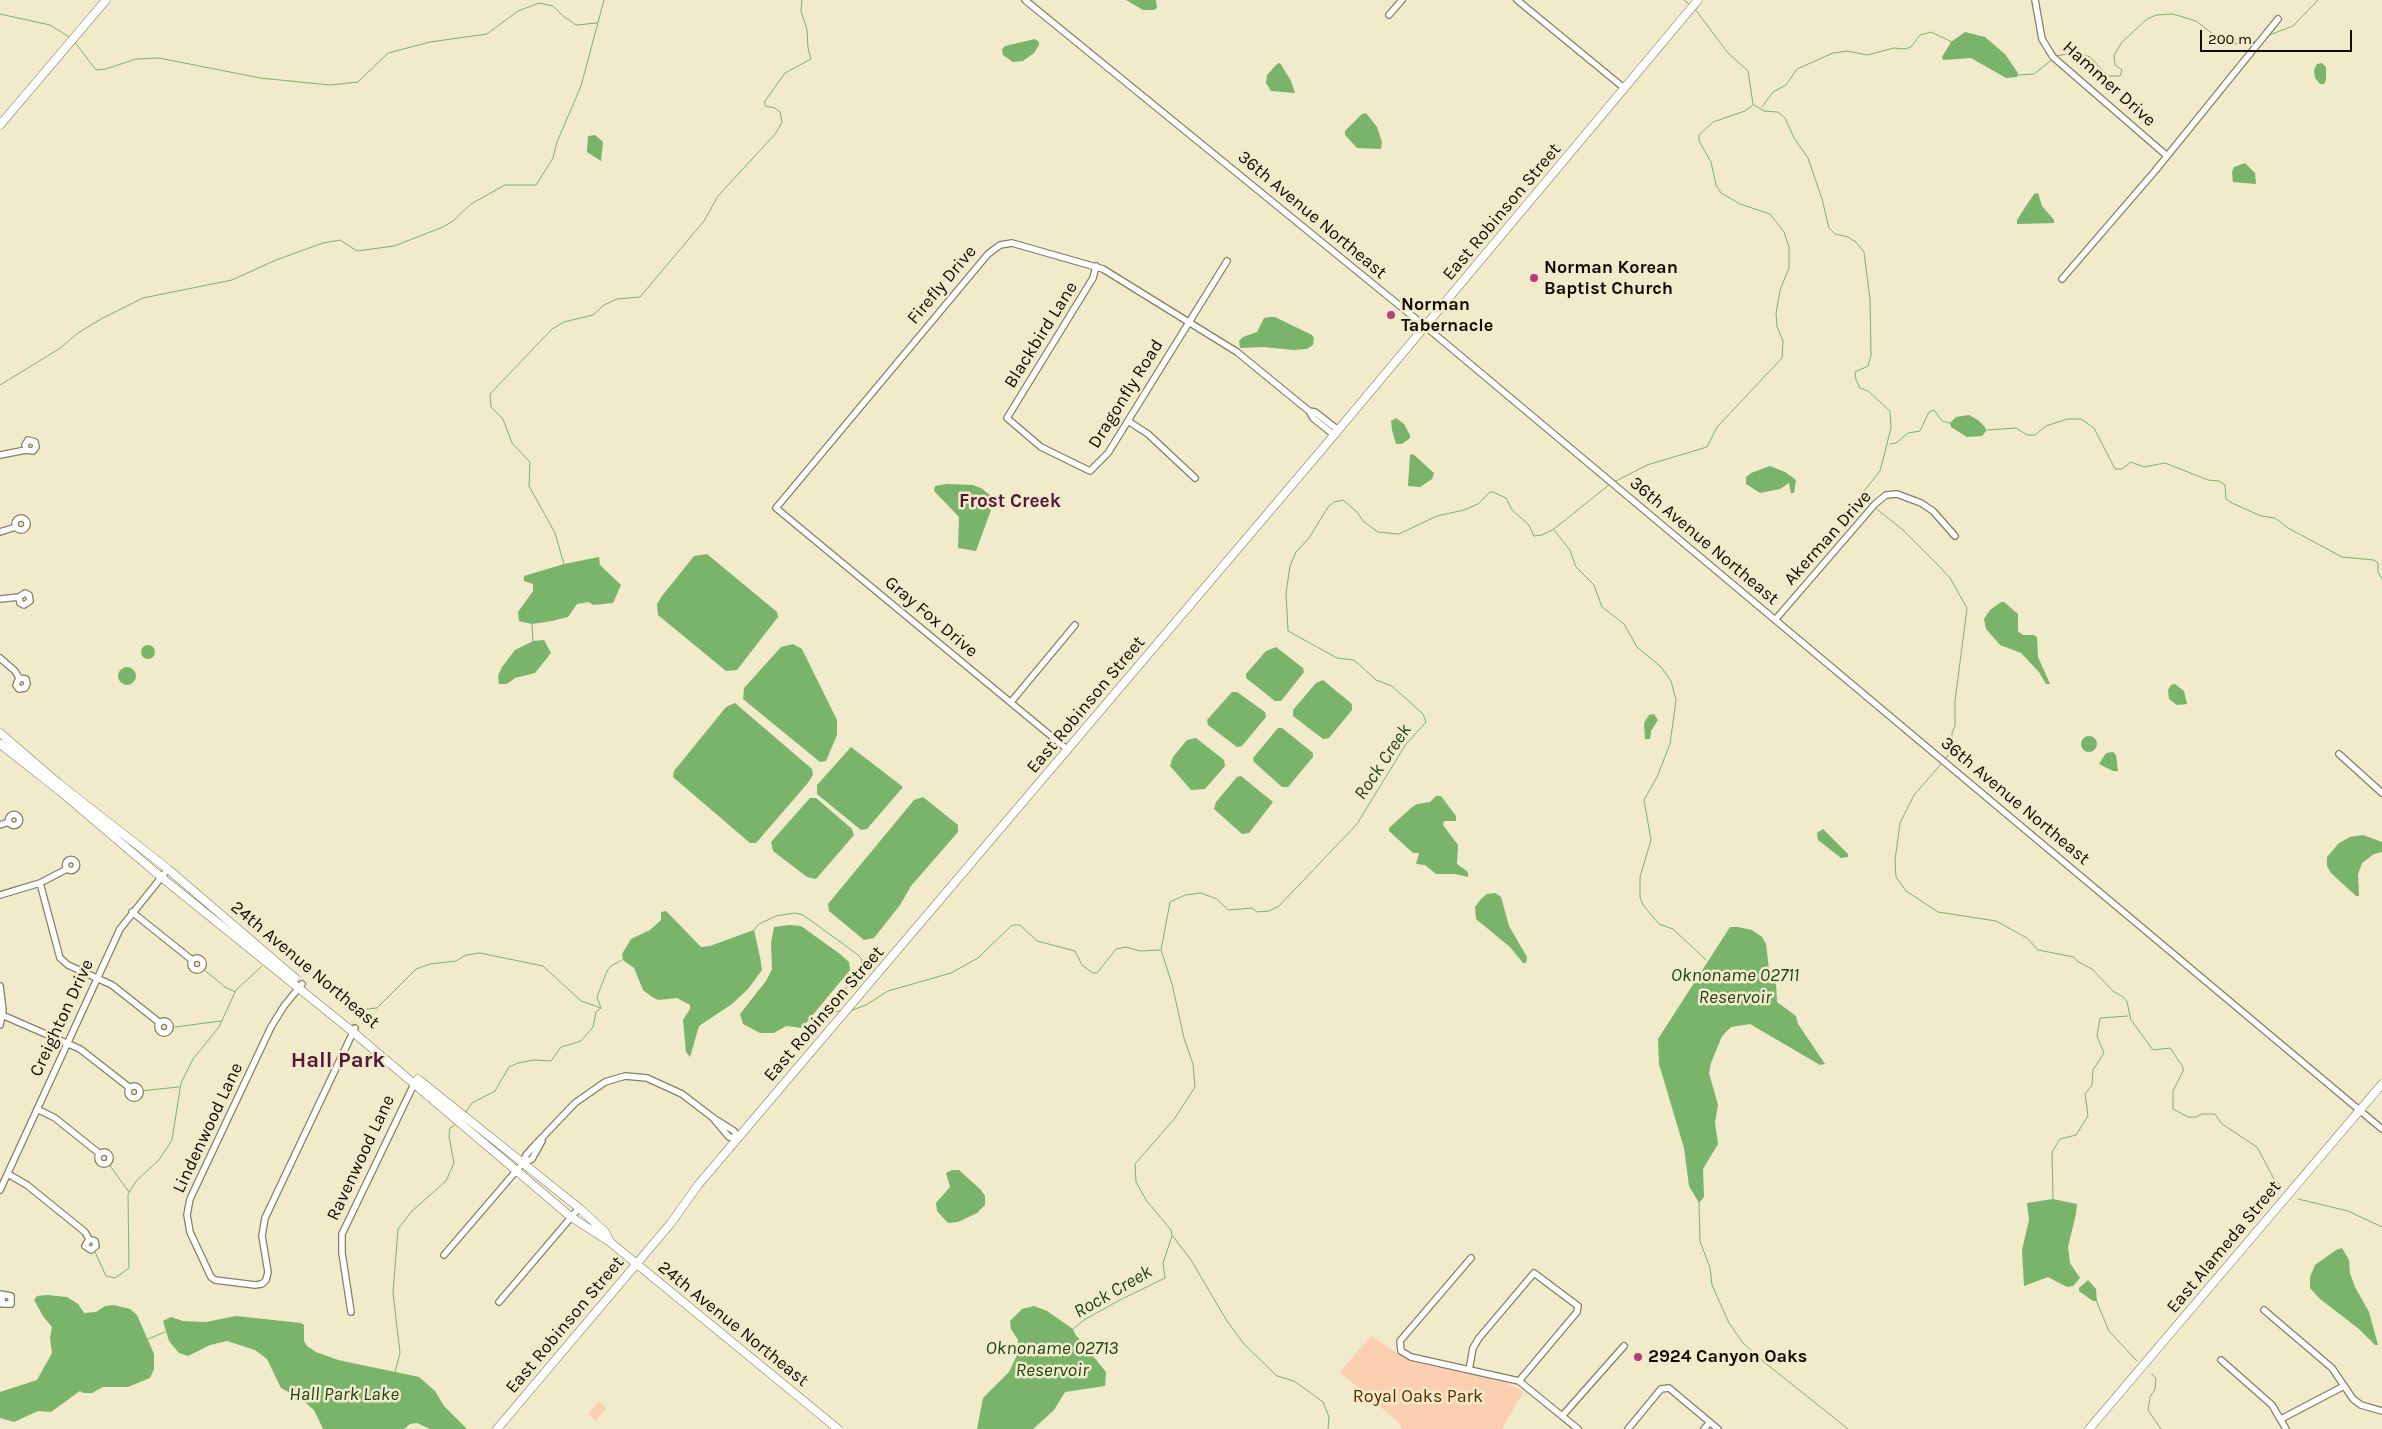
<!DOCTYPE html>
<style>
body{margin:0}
#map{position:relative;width:2382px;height:1429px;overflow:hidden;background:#f1eacb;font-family:Karla,sans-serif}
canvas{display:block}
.scale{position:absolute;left:2200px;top:30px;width:152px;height:22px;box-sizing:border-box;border:2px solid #0f0d04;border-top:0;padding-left:6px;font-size:15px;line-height:18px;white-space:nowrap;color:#0f0d04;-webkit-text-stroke:4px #f1eacb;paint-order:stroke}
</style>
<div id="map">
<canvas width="2382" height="1429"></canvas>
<div class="scale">200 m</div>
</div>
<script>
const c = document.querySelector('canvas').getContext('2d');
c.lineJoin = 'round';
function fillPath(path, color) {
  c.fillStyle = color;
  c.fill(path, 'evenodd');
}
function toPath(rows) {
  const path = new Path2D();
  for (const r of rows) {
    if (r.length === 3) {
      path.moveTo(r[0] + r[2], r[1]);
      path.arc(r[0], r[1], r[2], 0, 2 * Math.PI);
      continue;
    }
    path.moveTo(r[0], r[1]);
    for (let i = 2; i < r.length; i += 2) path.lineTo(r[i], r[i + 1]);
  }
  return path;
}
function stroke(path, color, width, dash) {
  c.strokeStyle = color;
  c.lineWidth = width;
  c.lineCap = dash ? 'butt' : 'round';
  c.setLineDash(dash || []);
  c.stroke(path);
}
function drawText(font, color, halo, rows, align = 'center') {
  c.font = font + ' Karla,sans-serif';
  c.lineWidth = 5;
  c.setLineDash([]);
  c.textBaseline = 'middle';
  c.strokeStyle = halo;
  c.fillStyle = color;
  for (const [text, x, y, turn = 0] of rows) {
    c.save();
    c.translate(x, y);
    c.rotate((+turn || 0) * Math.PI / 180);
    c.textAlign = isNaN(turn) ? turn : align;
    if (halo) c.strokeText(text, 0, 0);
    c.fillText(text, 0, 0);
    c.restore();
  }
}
fillPath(toPath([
 [1371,1336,1411,1362,1499,1380,1524,1391,1502,1429,1402,1429,1399,1423,1340,1372],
 [599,1401,606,1408,596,1421,588,1414]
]), '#fccfb2');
fillPath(toPath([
 [1126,0,1156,0,1157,8,1154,10,1143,10],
 [1965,32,1985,37,2005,54,2018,73,2017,77,2006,78,1971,58,1943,60,1942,57,1951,42],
 [1035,39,1039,42,1039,45,1034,53,1023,61,1013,62,1003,55,1002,49,1005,46],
 [1280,63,1291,81,1295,93,1271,91,1266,83,1267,75,1277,64],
 [2322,63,2326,67,2326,80,2324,84,2320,84,2315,78,2314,70,2317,64],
 [1366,113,1377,127,1382,142,1381,149,1357,148,1345,135,1345,131,1362,114],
 [595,135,603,142,601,161,587,152,588,136],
 [2245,163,2255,173,2256,184,2233,182,2232,172,2234,167],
 [2038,193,2042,206,2054,220,2054,223,2017,224,2017,220,2026,206,2034,194],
 [1270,317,1275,317,1312,335,1314,338,1313,345,1307,349,1294,350,1263,347,1240,348,1239,341,1243,337,1257,332,1264,318],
 [1969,415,1978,420,1985,427,1986,431,1982,436,1967,437,1951,427,1950,423,1956,417],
 [1396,418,1404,424,1410,435,1410,438,1402,444,1396,444,1392,430,1391,421],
 [1413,454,1434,473,1432,479,1420,487,1408,486,1410,455],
 [1770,466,1785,472,1796,480,1794,493,1791,493,1789,483,1780,489,1760,493,1746,484,1746,477,1751,473],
 [947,484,973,485,981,488,995,499,976,551,958,548,959,517,934,491,935,486],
 [707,554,777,612,778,617,737,670,726,671,658,615,657,604,662,596,694,556],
 [599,557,600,565,621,585,613,603,593,605,589,602,577,604,568,617,552,621,532,624,519,621,518,612,533,591,533,584,524,581,524,576,564,564],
 [2001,602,2004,602,2018,614,2018,631,2023,635,2034,635,2037,637,2038,657,2050,684,2046,684,2039,672,2021,653,2000,645,1986,629,1984,619,1990,610],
 [544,640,551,653,535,673,515,678,507,684,499,684,498,676,502,667,515,650,533,641],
 [793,644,802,649,837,720,837,735,826,761,820,762,743,699,744,688,781,647],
 [148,652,7],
 [1276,647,1303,668,1304,672,1281,701,1275,701,1246,678,1246,674,1266,651],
 [127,676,9],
 [1323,680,1352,704,1352,710,1329,738,1323,739,1293,716,1293,710,1316,683],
 [2175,684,2184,691,2187,704,2177,705,2169,699,2168,690,2171,685],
 [1232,692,1237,692,1265,712,1266,717,1242,746,1237,747,1208,725,1207,720],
 [735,703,812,769,813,775,807,784,756,843,750,843,673,777,674,771,726,707],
 [1654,714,1658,720,1651,731,1650,739,1645,739,1644,723,1649,715],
 [1278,728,1282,728,1313,753,1313,757,1288,787,1282,787,1254,762,1253,758],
 [2089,744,8],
 [1196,738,1224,760,1225,766,1205,789,1191,790,1170,766,1173,757,1187,740],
 [851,747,903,787,867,829,861,830,856,826,817,794,817,785],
 [2113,752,2116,755,2118,771,2113,771,2099,764,2106,753],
 [1241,776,1273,802,1249,833,1242,834,1214,809,1216,802,1237,777],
 [1436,796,1441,796,1456,816,1456,821,1444,821,1443,825,1458,845,1457,864,1468,872,1468,877,1455,874,1436,874,1425,865,1416,864,1419,853,1413,853,1389,831,1389,828,1411,808,1417,804,1430,802],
 [923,797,958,825,958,832,911,886,900,905,874,938,864,940,829,911,828,904,914,800],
 [810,798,816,798,852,829,854,835,816,879,807,877,773,851,771,842],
 [1823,829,1848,854,1848,857,1841,858,1818,840,1817,833],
 [2363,835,2382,842,2382,852,2374,854,2362,863,2358,874,2359,896,2356,896,2331,873,2327,866,2327,857,2339,843,2350,837],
 [1495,893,1501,897,1509,926,1527,957,1526,963,1523,963,1510,947,1476,919,1475,907,1481,899,1487,894],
 [666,911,701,947,710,946,754,930,760,957,762,970,748,989,732,1004,699,1026,690,1057,686,1052,683,1020,690,1009,690,1005,677,998,658,1000,652,997,643,990,634,968,623,960,622,954,631,939,650,930,661,920,661,912],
 [789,925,801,926,840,954,849,962,850,970,802,1028,786,1026,774,1033,760,1033,743,1024,740,1014,766,981,772,969,771,943,774,927],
 [1730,927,1738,927,1752,930,1762,937,1766,944,1770,977,1776,983,1777,1002,1796,1016,1798,1024,1825,1064,1820,1065,1750,1024,1731,1027,1722,1036,1711,1063,1709,1073,1718,1105,1715,1122,1718,1144,1703,1169,1704,1197,1699,1203,1689,1186,1684,1148,1659,1064,1658,1039],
 [952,1170,959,1170,981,1190,985,1196,985,1205,977,1213,958,1222,948,1223,937,1211,936,1203,950,1187,946,1173],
 [2053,1199,2077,1204,2076,1214,2068,1247,2070,1263,2080,1278,2073,1286,2067,1287,2048,1277,2024,1286,2022,1250,2029,1220,2027,1203],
 [2342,1248,2349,1260,2350,1273,2355,1287,2369,1312,2378,1345,2375,1345,2359,1329,2320,1299,2310,1288,2310,1277,2315,1265,2336,1250],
 [2088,1280,2096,1289,2097,1301,2093,1301,2079,1291,2079,1288],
 [47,1295,67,1297,78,1304,84,1313,96,1312,105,1306,114,1305,130,1309,137,1315,154,1354,154,1369,150,1378,128,1387,103,1387,92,1393,83,1393,80,1391,51,1412,38,1411,14,1422,0,1418,0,1392,37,1380,52,1353,50,1338,52,1327,43,1316,34,1300,37,1296],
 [1034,1306,1047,1311,1073,1329,1075,1334,1106,1372,1105,1386,1065,1392,1054,1410,1033,1429,977,1429,983,1398,1009,1372,1018,1353,1018,1340,1011,1329,1010,1321,1022,1309],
 [236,1316,301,1323,304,1325,304,1341,307,1346,316,1352,338,1360,419,1377,435,1391,444,1406,467,1429,430,1429,417,1423,410,1424,404,1429,323,1429,314,1410,300,1398,281,1388,267,1359,255,1350,227,1341,210,1345,188,1356,179,1353,169,1341,163,1321,171,1317,183,1321,206,1322]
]), '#79b46a');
stroke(toPath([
 [1684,0,1690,5],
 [1695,9,1728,53,1748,71,1753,104],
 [0,14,50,25,69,37],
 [2269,35,2293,26,2318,0],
 [74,41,96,70,106,69,136,59,159,58,260,78,330,85,358,82,388,53,430,42,487,34,518,11,539,3,553,6,563,16,576,25,597,23],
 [2056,56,2076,52,2090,57,2108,76,2120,76,2122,70,2115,65,2114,55,2122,42,2147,19,2156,15,2173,14,2196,21,2226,44,2252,43,2259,39],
 [2018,75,2034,74,2053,59],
 [1754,105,1764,111,1778,112,1785,118,1794,138,1808,158,1822,199,1829,228,1835,234,1848,237,1856,242,1864,252,1870,299,1871,355,1868,366,1855,372,1856,380,1860,388,1868,391,1890,411,1891,428,1880,471,1864,491,1865,499,1871,505],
 [1762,107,1773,92,1786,85,1797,69,1833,53,1847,51,1867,55,1894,48,1905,49,1911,47,1920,35,1931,32,1952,42],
 [0,385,59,349,78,333,101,319,143,298,232,280,276,260,323,243,340,240,357,251,394,246,443,227,453,221,471,204,505,185,536,185,553,158,557,142,581,86,604,0],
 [1986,430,2016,428,2027,435,2035,435,2046,426,2067,419,2081,419,2094,428,2115,469,2122,469,2131,462,2144,467,2165,463,2208,480,2219,481,2225,485,2226,499,2232,503,2261,516,2275,518,2288,528,2342,557,2374,560,2378,563,2378,572,2382,579],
 [1890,444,1896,443,1908,433,1920,431,1929,412,1934,410,1942,421,1950,423],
 [1614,482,1647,465,1707,447,1717,427,1782,358,1783,341,1777,326,1776,314,1780,290,1789,268,1789,247,1784,232,1770,214,1740,204,1721,193,1716,185,1711,162,1699,141,1699,135,1713,122,1745,111,1753,105],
 [1874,507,1902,529,1940,567,1950,578,1967,608,1955,701,1955,726,1952,733,1952,749,1945,760],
 [1554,530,1570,550,1576,567,1594,585,1602,607,1624,624,1637,647,1661,667,1671,681,1676,700,1670,744,1657,777,1644,800,1651,840,1640,877,1640,897,1643,905,1659,924,1673,929,1706,960],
 [564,564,555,533,529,486,530,462,512,443,503,419,491,407,490,394,552,329,564,322,593,315,604,305,617,299,640,297,704,221,718,196,776,133,782,122,780,112,775,108,765,106,765,101,785,73,811,59,808,48,807,30,801,11,802,0],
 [532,624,533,641],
 [1942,763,1914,795,1900,823,1895,860,1896,877,1906,891,1938,912,1996,921,2027,938,2038,950,2074,957,2077,961,2092,969,2113,991,2123,997,2127,1002,2131,1020,2153,1050,2170,1048,2183,1067,2183,1071,2173,1091,2173,1109,2188,1117,2196,1117,2202,1114,2215,1114,2222,1124,2257,1147,2274,1179,2282,1186],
 [754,930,759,924,776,916,795,913,803,915,857,954,862,959,861,971,830,1006,830,1012,841,1011],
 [201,967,225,987,235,992],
 [348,1011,377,1008,416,969,430,964,456,961,466,955,480,953,543,966,581,1001,601,1008],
 [850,1011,866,1005,888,991,951,973,978,958,1011,926,1015,925,1020,925,1037,941,1075,951,1082,965,1093,973,1097,973,1116,949,1126,947,1140,951,1160,950],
 [175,1027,221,1021],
 [140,1091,179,1087],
 [466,1112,472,1103,495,1091,509,1067,518,1063,534,1060,551,1061,561,1047,581,1041,593,1027,596,1012,601,1008,597,997,607,971,611,966,622,960],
 [108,1163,129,1192],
 [2053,1199,2052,1152,2060,1139,2076,1135,2088,1116,2085,1094,2092,1085,2093,1070,2104,1053,2097,1036,2100,1018,2128,1016],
 [2298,1199,2348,1211,2382,1227],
 [1699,1202,1700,1241,1710,1268,1712,1285,1729,1323,1743,1343,1764,1362,1848,1429],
 [94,1250,106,1276,115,1278,129,1268,128,1194,137,1180,159,1160,172,1140,181,1083,193,1059,219,1027,236,990,262,966],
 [2096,1300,2109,1331,2137,1361],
 [1073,1329,1084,1320,1118,1301,1165,1278,1163,1263,1172,1236],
 [146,1340,165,1332],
 [395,1372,400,1353,393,1293,398,1229,412,1211,446,1181,454,1163,449,1136,450,1128,455,1125],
 [2152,1374,2156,1379,2155,1389,2150,1397,2148,1410,2161,1429],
 [1328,1429,1329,1417,1323,1402,1294,1381,1277,1376,1244,1344,1227,1321,1191,1260,1172,1235,1171,1230,1146,1200,1136,1182,1135,1164,1175,1118,1195,1087,1193,1064,1184,1038,1172,984,1161,950,1170,902,1185,895,1201,893,1217,899,1228,910,1252,908,1257,912,1269,911,1279,906,1357,824,1406,744,1426,722,1423,714,1392,686,1376,680,1354,660,1337,658,1288,631,1286,593,1290,566,1296,552,1309,538,1328,507,1334,502,1343,500,1357,512,1363,521,1378,532,1399,534,1437,516,1464,510,1478,504,1490,492,1493,492,1506,498,1512,510,1529,525,1534,536,1542,535,1554,529,1610,484]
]), '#79b46a', 1);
const street = toPath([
 [1025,0,1438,337,2382,1129],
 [1517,0,1624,88],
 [2035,0,2042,39,2053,57,2166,155],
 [1389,15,1402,0],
 [1096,266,1093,278,1007,418,1041,447,1090,471,1108,453,1227,261],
 [2062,279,2155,171,2278,19],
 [1309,411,1313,418,1334,435],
 [1128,421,1148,434,1195,478],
 [0,455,26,450,33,451,36,447,35,442,28,440,25,445,26,450],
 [21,524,6],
 [0,532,16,527],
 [0,599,19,597,25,593,29,595,30,601,24,605,20,603,19,597],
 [1775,620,1875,504,1886,495,1897,494,1921,503,1933,511,1955,536],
 [0,658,15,671,19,678,26,679,27,684,25,688,19,689,16,685,19,678],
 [1011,702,1075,625],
 [1068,750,776,508,988,254,1000,245,1012,243,1103,269,1237,352,1309,411,1315,412,1338,430],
 [2339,754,2382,793],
 [14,820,5.5],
 [0,825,9,822],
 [71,865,5.5],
 [40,883,60,958,68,965,112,985,160,1023],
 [0,895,40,883,67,869],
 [132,912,192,960],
 [197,964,6],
 [302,984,284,1006,271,1027,190,1199,187,1215,190,1232,211,1277,215,1280,255,1285,262,1284,266,1280,268,1272,262,1236,265,1218,355,1028],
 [0,986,3,1010,0,1025],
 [2,1015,80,1049,130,1088],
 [164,1027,6],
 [134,1092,6],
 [37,1109,55,1118,100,1154],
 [712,1117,734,1131,738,1138,729,1137,712,1117],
 [104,1158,6],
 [523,1163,532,1159,542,1141],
 [8,1174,27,1185,85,1232,89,1239,95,1241,96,1246,91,1250,85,1246,89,1239],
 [0,1190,120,929,168,869],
 [444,1255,523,1163,526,1155,535,1145,575,1103,605,1082,625,1076,647,1078,682,1094,712,1117],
 [1471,1258,1400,1341,1401,1351,1411,1357,1519,1381,1578,1429],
 [0,1294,11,1296,11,1304,2,1304,2,1296],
 [499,1302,579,1208],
 [2264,1310,2332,1368,2353,1399,2361,1405,2382,1411],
 [351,1312,342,1253,342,1234,415,1082],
 [2221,1360,2272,1405,2286,1429],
 [1469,1370,1473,1348,1479,1338,1534,1273,1578,1306,1577,1312,1519,1381],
 [1563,1415,1624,1346],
 [2281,1419,2344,1386],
 [1628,1429,1661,1389,1669,1388,1718,1429],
 [1704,1429,1710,1422]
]);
const secondary = toPath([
 [0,125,106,0],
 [0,733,58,783,168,869,295,978],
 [0,744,60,791,161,877,353,1032,571,1217,610,1242,838,1429],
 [418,1079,579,1208,605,1232,610,1242],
 [497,1429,671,1223,698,1185,1324,447,1698,0],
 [2089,1429,2382,1084]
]);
stroke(street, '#857f63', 8);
stroke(secondary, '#857f63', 9);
stroke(street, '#fff', 5.5);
stroke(secondary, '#fff', 8);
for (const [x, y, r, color] of [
 [1534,278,5,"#bb3981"],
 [1391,315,5,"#bb3981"],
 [1638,1357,5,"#bb3981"]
]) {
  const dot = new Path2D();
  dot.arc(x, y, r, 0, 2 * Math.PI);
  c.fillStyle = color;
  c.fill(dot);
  stroke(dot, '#f1eacb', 2);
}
drawText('18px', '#0f0d04', '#f1eacb', [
 ["Hammer Drive",2109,84,42],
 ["East Robinson Street",1502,212,-50],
 ["36th Avenue Northeast",1312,215,40],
 ["Firefly Drive",942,285,-50],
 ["Blackbird Lane",1041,335,-58],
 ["Dragonfly Road",1126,394,-58],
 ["Akerman Drive",1828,538,-48],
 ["36th Avenue Northeast",1704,541,40],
 ["Gray Fox Drive",931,617,40],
 ["East Robinson Street",1086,705,-50],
 ["36th Avenue Northeast",2015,801,40],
 ["24th Avenue Northeast",305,965,40],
 ["East Robinson Street",824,1014,-49],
 ["Creighton Drive",62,1018,-65],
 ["Lindenwood Lane",208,1128,-65],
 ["Ravenwood Lane",361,1158,-65],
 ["East Alameda Street",2224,1247,-50],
 ["24th Avenue Northeast",733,1324,39],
 ["East Robinson Street",565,1325,-50]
]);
drawText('bold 18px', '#0f0d04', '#f1eacb', [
 ["Norman Korean",1544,268],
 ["Baptist Church",1544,289],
 ["Norman",1401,305],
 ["Tabernacle",1401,326],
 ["2924 Canyon Oaks",1648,1357]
], 'left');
drawText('18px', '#5d2a00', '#f1eacb', [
 ["Royal Oaks Park",1418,1397]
]);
drawText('bold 19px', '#56183a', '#f1eacb', [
 ["Frost Creek",1010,502]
]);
drawText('italic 19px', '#1e4513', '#f1eacb', [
 ["Rock Creek",1383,762,-56],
 ["Oknoname 02711",1735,976],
 ["Reservoir",1735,998],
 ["Rock Creek",1113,1292,-30],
 ["Oknoname 02713",1052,1349],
 ["Reservoir",1052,1371],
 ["Hall Park Lake",344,1395]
]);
drawText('bold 22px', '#56183a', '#f1eacb', [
 ["Hall Park",338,1061]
]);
</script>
